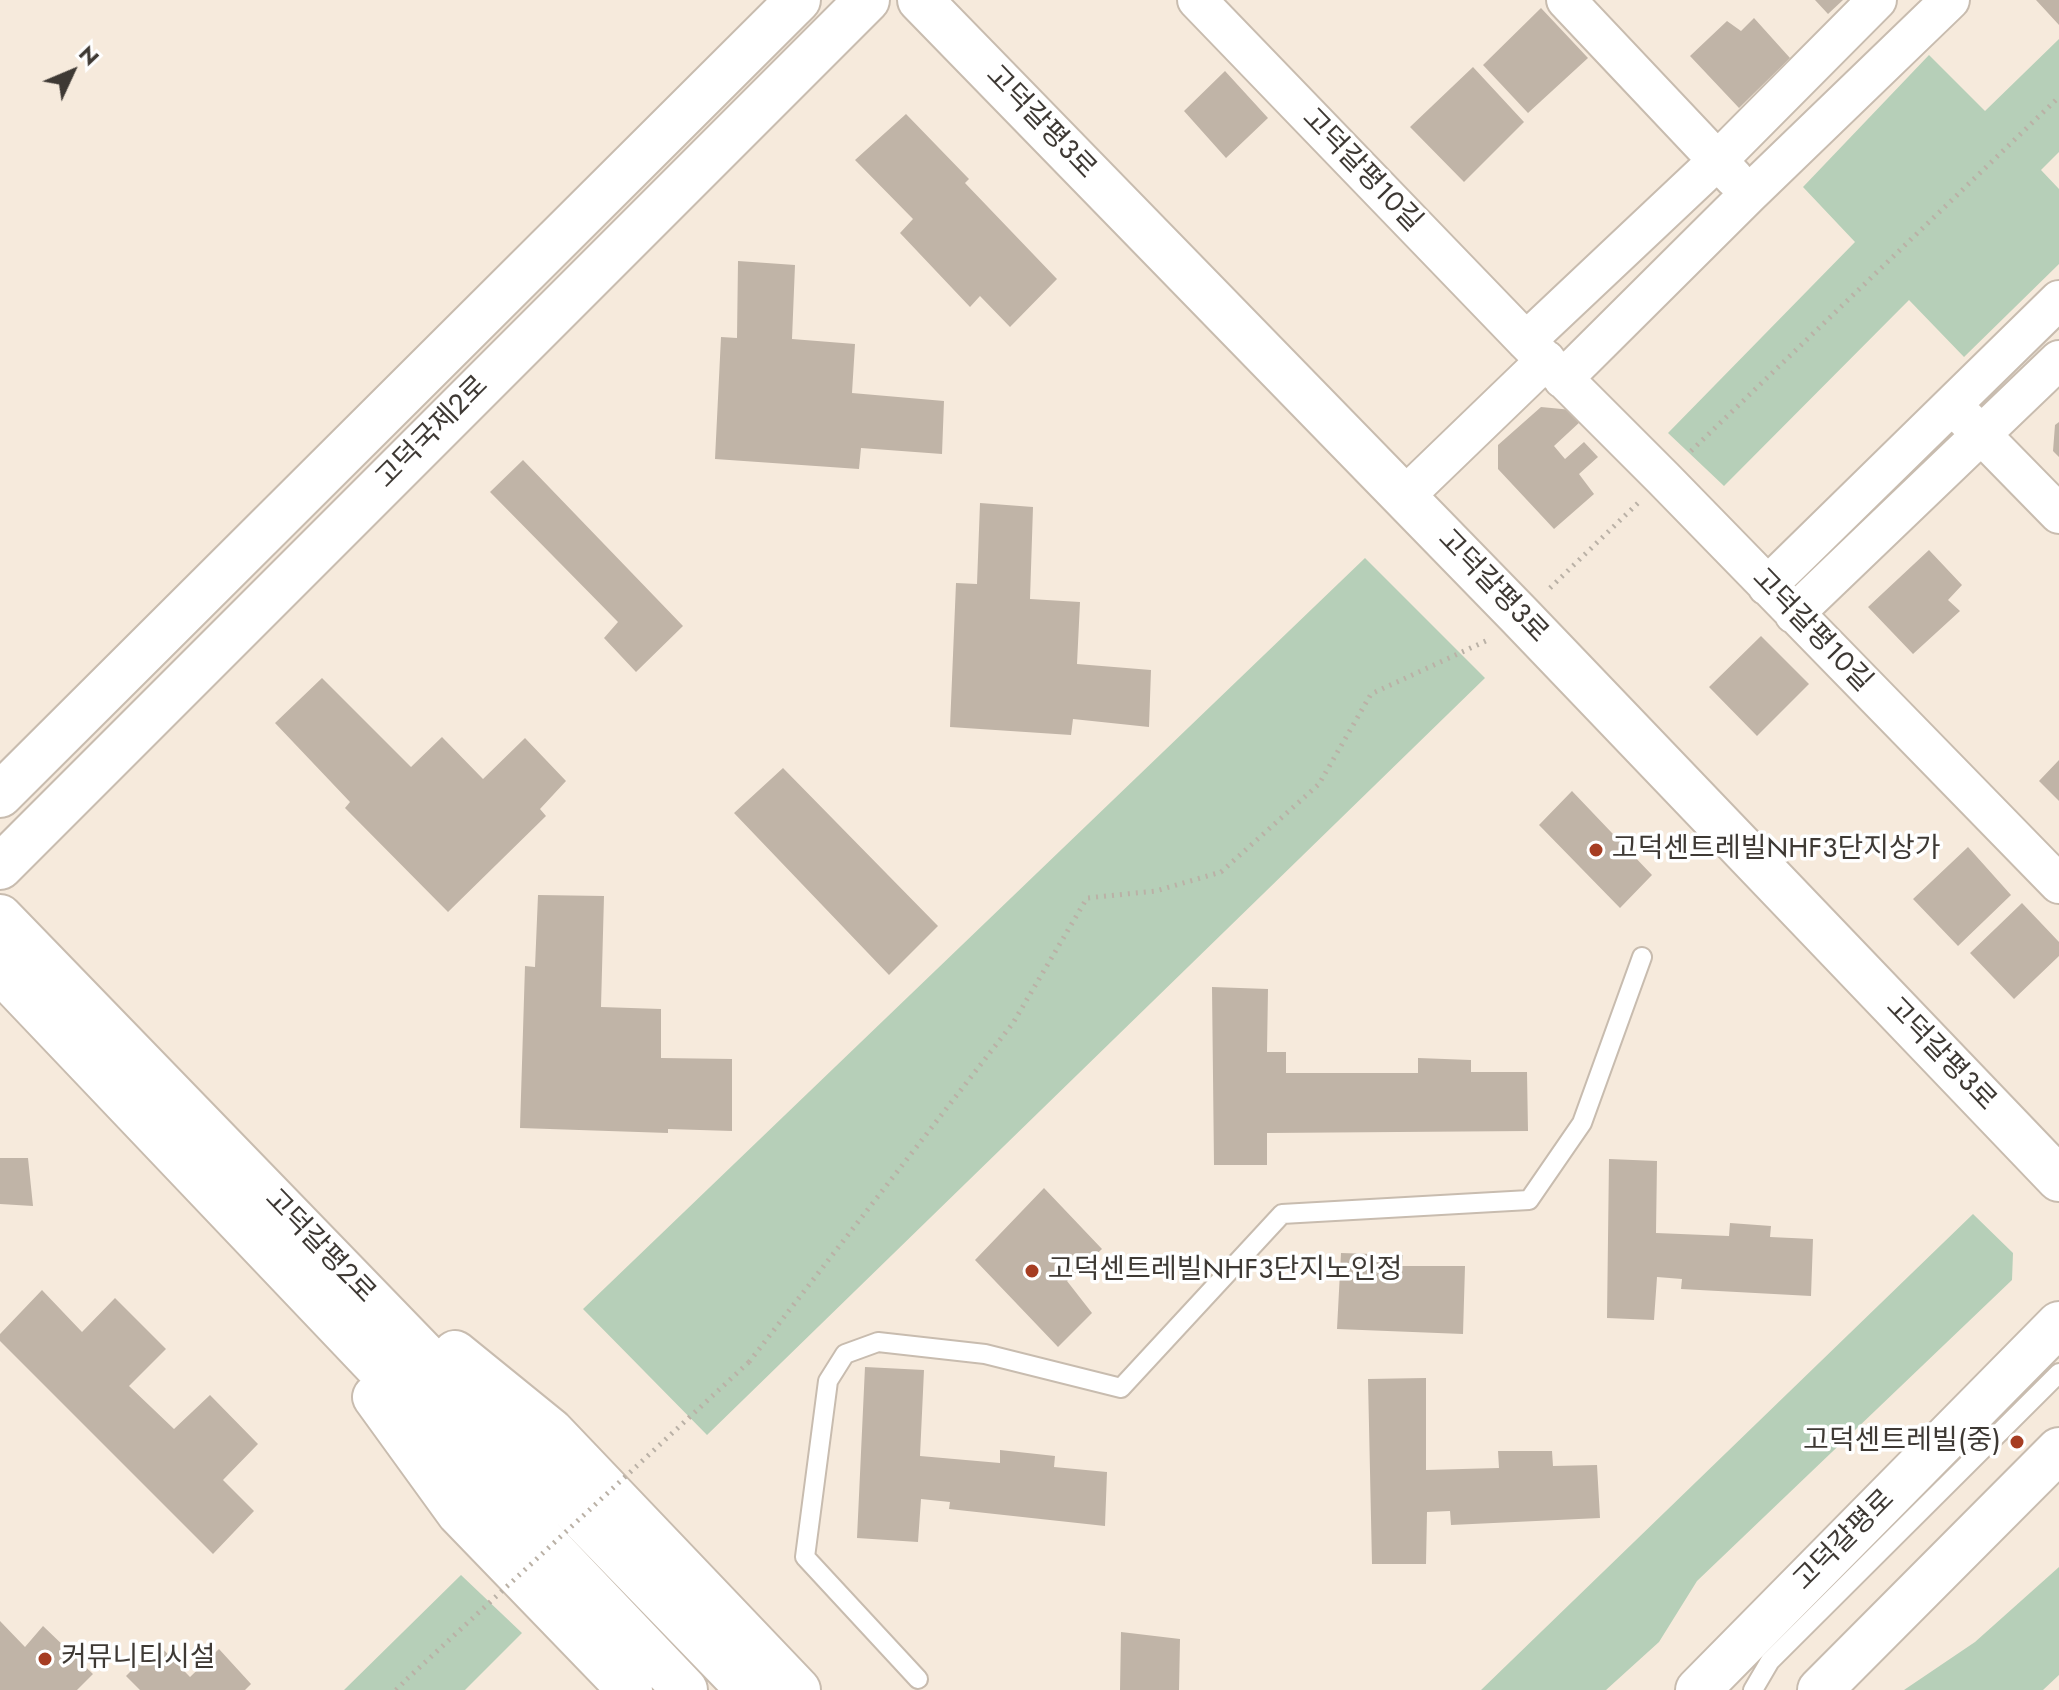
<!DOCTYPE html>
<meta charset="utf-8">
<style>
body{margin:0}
#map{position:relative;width:2059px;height:1690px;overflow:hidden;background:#f6eadc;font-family:Jost,sans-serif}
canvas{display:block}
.north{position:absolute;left:32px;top:32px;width:80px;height:80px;-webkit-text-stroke:6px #fff;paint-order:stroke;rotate:46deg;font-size:22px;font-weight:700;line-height:32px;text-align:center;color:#3e3934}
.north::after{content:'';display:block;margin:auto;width:28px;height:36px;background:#3e3934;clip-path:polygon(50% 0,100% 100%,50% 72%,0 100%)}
</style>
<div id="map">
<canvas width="2059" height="1690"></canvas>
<div class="north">N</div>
</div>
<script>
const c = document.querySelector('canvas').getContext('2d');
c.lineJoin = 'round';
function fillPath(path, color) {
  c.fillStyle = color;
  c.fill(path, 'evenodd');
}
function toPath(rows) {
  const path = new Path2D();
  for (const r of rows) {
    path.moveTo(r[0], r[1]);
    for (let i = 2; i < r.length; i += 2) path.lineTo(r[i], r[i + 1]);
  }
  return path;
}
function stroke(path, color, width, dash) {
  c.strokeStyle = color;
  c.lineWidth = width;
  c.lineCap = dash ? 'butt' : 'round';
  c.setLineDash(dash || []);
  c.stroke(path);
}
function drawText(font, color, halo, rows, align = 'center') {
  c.font = font + ' Jost,"Noto Sans KR",sans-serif';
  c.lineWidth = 7;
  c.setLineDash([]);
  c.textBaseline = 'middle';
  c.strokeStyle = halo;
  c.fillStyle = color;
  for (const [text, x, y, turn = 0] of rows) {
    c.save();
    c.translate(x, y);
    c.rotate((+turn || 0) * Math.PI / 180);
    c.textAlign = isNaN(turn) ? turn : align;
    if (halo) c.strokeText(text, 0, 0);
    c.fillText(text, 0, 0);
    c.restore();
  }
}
fillPath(toPath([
 [2059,39,2059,152,2041,170,2059,189,2059,264,1964,357,1909,300,1724,486,1668,433,1855,242,1803,187,1929,55,1985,111],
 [1365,558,1485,678,707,1435,583,1309],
 [1973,1214,2013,1253,2012,1280,1697,1581,1659,1642,1606,1690,1481,1690],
 [2059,1567,2059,1675,2043,1690,1904,1690,1975,1642],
 [461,1575,522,1633,465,1690,344,1690]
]), '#b6cfb8');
fillPath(toPath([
 [1815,0,1843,0,1828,14],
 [2036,0,2059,0,2059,25],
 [1541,8,1588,58,1528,113,1483,65],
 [1754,18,1790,58,1739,108,1690,56,1727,21,1741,31],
 [1473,67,1524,122,1464,182,1410,127],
 [1225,71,1268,118,1226,158,1184,111],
 [906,114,969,179,965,183,1057,279,1010,327,980,296,970,307,900,233,913,219,855,160],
 [738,261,795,265,792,339,855,344,852,393,944,401,942,454,861,448,859,469,715,459,721,337,737,338],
 [1541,407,1572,410,1581,421,1554,446,1565,459,1584,442,1598,457,1579,474,1594,494,1554,529,1498,469,1498,445],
 [2059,422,2059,457,2053,451,2055,425],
 [523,460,683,626,636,672,604,638,618,622,490,492],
 [980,503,1033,507,1030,599,1080,602,1077,664,1151,670,1149,727,1073,719,1071,735,950,727,956,583,977,584],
 [1929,550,1962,585,1948,600,1960,611,1913,654,1868,607],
 [1761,636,1809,684,1757,736,1709,687],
 [322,678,411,767,442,737,483,779,525,738,566,781,540,809,546,816,448,912,345,808,350,802,275,723],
 [2059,760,2059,801,2039,781],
 [783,768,938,926,889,975,734,813],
 [1572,791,1652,875,1620,908,1539,825],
 [1968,847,2011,895,1958,946,1913,899],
 [538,895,604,896,601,1007,661,1009,661,1058,732,1059,732,1131,668,1129,668,1133,520,1128,525,966,535,967],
 [2022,903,2059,942,2059,956,2014,999,1970,953],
 [1212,987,1268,989,1267,1052,1286,1052,1286,1073,1418,1073,1418,1058,1471,1060,1471,1072,1527,1072,1528,1131,1267,1133,1267,1165,1214,1165],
 [0,1158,28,1158,33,1206,0,1204],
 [1609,1159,1657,1161,1656,1233,1729,1236,1730,1223,1771,1226,1770,1237,1813,1239,1811,1296,1681,1289,1682,1279,1657,1277,1654,1320,1607,1318],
 [1044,1188,1102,1249,1067,1281,1092,1313,1058,1347,975,1260],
 [1341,1253,1403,1255,1402,1266,1465,1266,1463,1334,1337,1329],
 [42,1290,82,1332,115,1298,166,1349,129,1386,174,1429,210,1395,258,1444,223,1480,254,1511,213,1554,0,1341,0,1334],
 [865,1367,924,1370,920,1456,1000,1463,1000,1450,1055,1456,1054,1467,1107,1472,1105,1526,949,1509,950,1502,921,1499,918,1542,857,1538],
 [1426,1378,1426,1470,1499,1468,1498,1451,1552,1451,1553,1466,1597,1465,1600,1518,1451,1525,1450,1511,1427,1512,1426,1564,1372,1564,1368,1379],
 [0,1621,25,1647,43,1626,93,1674,77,1690,0,1690],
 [1121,1632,1180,1639,1179,1690,1120,1690],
 [158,1644,190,1677,219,1649,251,1684,245,1690,140,1690,126,1676]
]), '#c0b4a7');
const service = toPath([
 [918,1679,805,1557,828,1381,845,1354,878,1342,985,1354,1121,1388,1282,1214,1529,1200,1582,1123,1642,957],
 [1753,1690,1770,1661,2059,1373]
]);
const minor = toPath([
 [1197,0,1526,341,1663,478,2059,884],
 [1566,0,1734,178],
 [1526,341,1717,161,1877,0],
 [1563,379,1749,194,1950,0],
 [1963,416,2059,514],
 [1404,497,1546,360],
 [1767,586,2059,300],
 [1794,614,2059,360]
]);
const tertiary = toPath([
 [920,0,1520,616,2059,1179],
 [0,795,798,0],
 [0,867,867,0],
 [0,917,749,1690],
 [0,970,685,1690],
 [455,1353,551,1431,798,1690],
 [375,1397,459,1513,630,1690],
 [1698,1690,2059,1324],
 [1820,1690,2059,1450]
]);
stroke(service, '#c8bcaf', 22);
stroke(minor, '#c8bcaf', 42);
stroke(tertiary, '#c8bcaf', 48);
stroke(toPath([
 [1691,451,2059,97],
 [1550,588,1638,503],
 [749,1362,1013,1023,1087,898,1156,891,1221,872,1319,784,1371,694,1488,640],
 [396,1690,407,1679]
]), '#bab1a6', 5, [2, 6]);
stroke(service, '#fff', 18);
stroke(minor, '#fff', 38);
stroke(tertiary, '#fff', 44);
stroke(toPath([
 [407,1679,749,1362]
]), '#bab1a6', 5, [2, 6]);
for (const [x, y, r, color] of [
 [1596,850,8,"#a63d22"],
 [1032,1271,8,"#a63d22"],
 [2017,1442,8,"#a63d22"],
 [45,1659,8,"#a63d22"]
]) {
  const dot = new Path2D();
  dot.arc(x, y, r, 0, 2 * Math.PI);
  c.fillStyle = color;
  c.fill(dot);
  stroke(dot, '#fff', 3);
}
drawText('28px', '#3e3934', '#fff', [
 ["고덕갈평3로",1040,123,46],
 ["고덕갈평10길",1361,171,46],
 ["고덕국제2로",433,433,-45],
 ["고덕갈평3로",1492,587,46],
 ["고덕갈평10길",1811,631,46],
 ["고덕갈평3로",1940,1055,46],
 ["고덕갈평2로",319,1247,46],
 ["고덕갈평로",1845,1541,-45]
]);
drawText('28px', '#3e3934', '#fff', [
 ["고덕센트레빌NHF3단지상가",1612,850],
 ["고덕센트레빌NHF3단지노인정",1048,1271],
 ["고덕센트레빌(중)",2001,1442,"right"],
 ["커뮤니티시설",61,1659]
], 'left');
</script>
